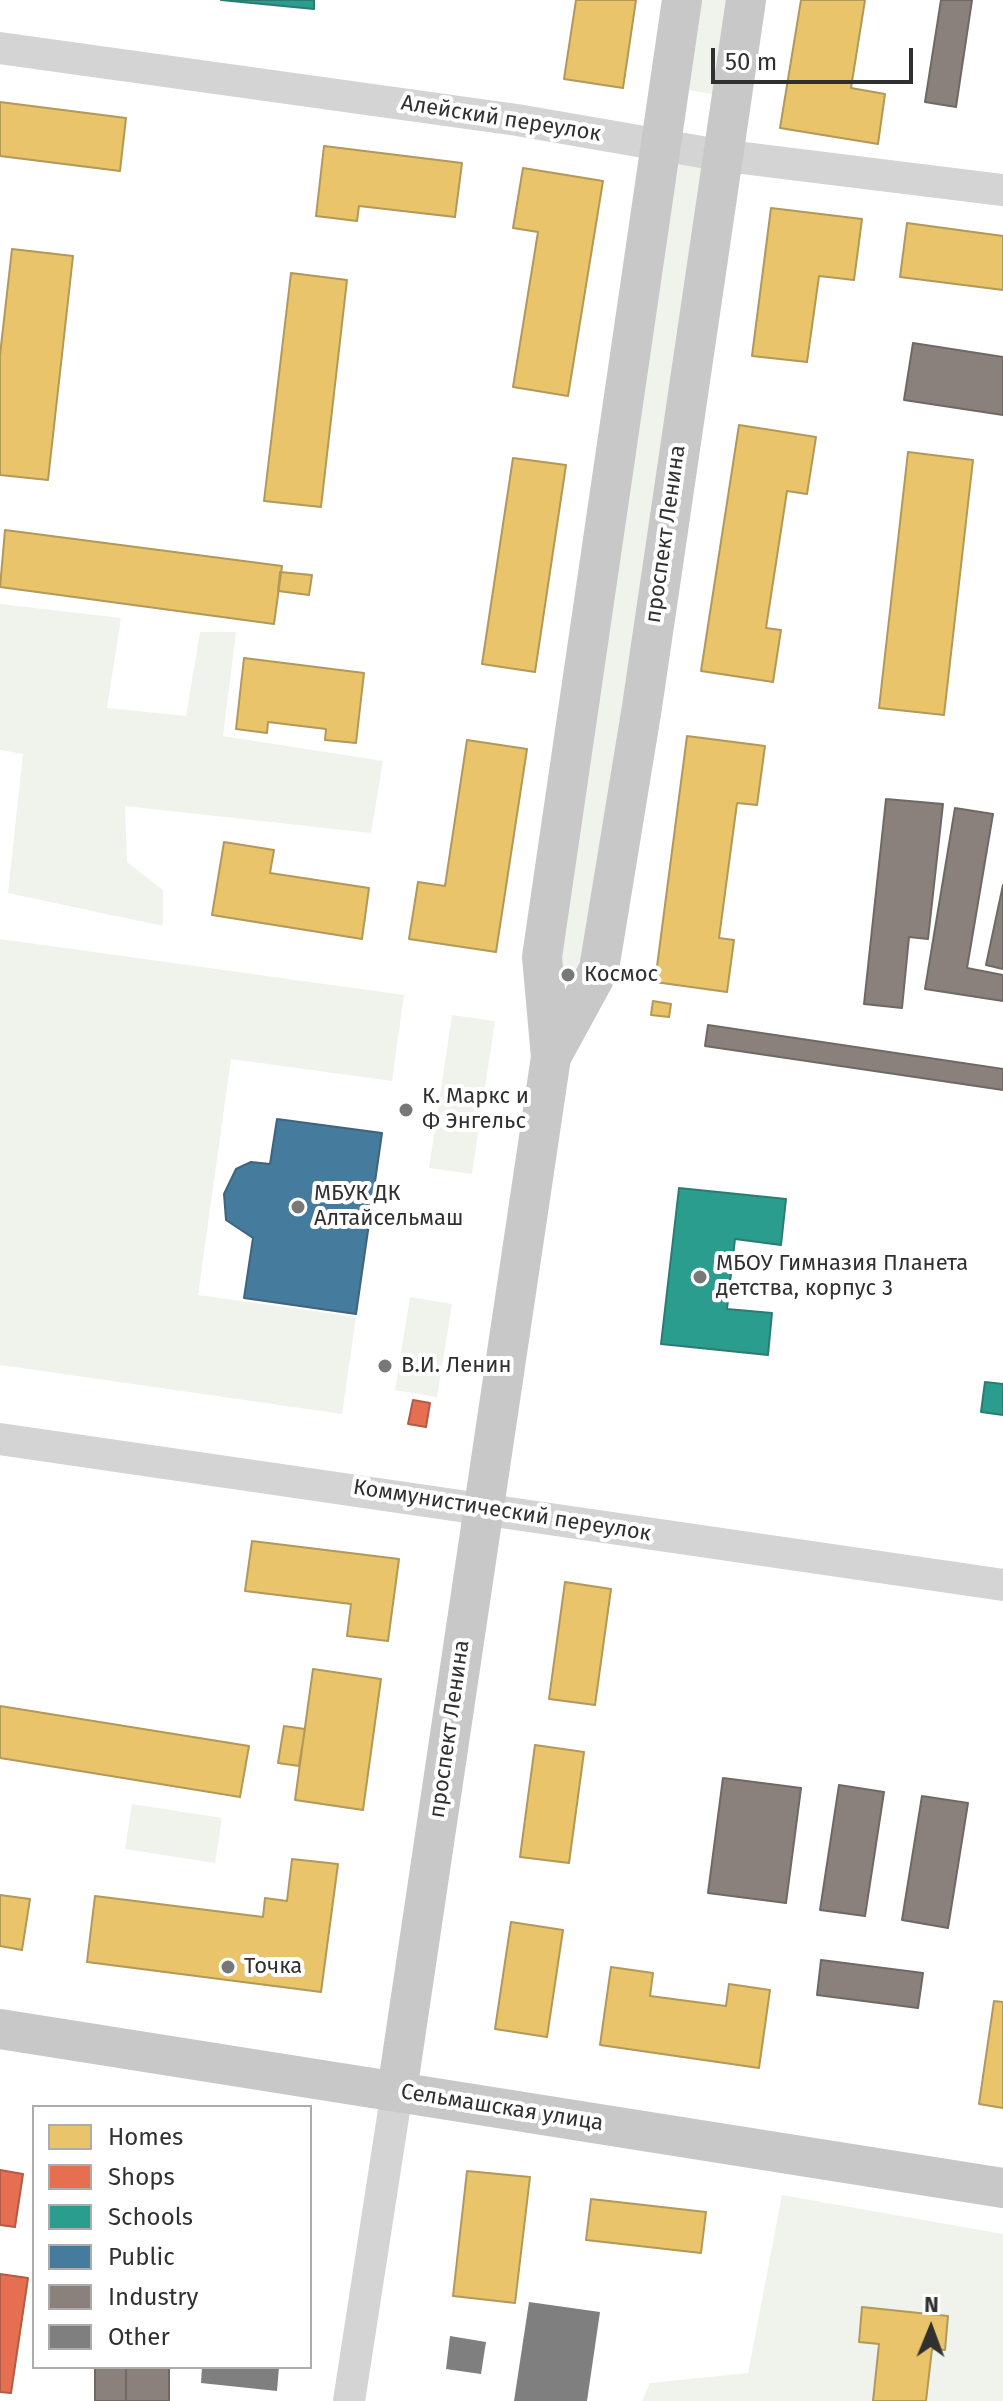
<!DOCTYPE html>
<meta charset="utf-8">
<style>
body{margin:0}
#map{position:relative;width:1003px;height:2401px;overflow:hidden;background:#fff;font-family:"Fira Sans",sans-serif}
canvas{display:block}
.legend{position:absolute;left:32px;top:2105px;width:280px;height:264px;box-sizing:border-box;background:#fff;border:2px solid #acacac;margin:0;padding:10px 14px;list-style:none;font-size:24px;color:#303030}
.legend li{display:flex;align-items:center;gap:16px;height:40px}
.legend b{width:40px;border:2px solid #acacac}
.north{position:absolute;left:891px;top:2289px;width:80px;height:80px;-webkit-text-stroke:6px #fff;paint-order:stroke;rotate:1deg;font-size:22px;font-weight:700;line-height:32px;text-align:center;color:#303030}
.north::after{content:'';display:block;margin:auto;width:28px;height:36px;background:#303030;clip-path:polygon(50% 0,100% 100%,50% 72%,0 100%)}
.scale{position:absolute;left:711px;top:48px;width:202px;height:36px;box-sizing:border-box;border:4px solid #303030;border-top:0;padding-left:10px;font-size:24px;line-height:28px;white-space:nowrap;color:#303030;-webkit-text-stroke:6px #fff;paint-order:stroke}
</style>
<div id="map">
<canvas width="1003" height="2401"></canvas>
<ul class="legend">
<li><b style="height:22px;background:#e9c46a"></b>Homes</li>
<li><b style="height:22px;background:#e76f51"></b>Shops</li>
<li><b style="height:22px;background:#2a9d8f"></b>Schools</li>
<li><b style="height:22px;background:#457b9d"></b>Public</li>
<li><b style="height:22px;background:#8a817c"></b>Industry</li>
<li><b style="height:22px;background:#7f7f7f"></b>Other</li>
</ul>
<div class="north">N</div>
<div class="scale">50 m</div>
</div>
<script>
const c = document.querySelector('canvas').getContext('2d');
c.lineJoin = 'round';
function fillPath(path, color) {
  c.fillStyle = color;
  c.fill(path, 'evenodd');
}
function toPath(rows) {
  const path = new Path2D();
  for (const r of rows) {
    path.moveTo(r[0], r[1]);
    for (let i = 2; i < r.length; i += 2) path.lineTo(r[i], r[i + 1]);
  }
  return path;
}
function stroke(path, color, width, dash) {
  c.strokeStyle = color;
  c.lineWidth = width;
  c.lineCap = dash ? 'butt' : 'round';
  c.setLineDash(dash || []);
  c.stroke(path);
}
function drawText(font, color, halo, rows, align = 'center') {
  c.font = font + ' "Fira Sans",sans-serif';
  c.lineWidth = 8;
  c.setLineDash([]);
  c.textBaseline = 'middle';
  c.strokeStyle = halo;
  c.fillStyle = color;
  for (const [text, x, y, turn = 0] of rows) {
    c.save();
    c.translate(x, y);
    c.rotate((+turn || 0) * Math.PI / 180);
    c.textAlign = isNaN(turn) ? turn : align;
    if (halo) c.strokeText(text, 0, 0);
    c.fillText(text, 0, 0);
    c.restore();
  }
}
fillPath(toPath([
 [702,0,737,0,723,96,689,90],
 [669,162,711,169,577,984,559,979],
 [0,604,121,618,107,708,186,716,200,632,236,632,223,736,383,761,371,833,125,806,127,862,163,890,163,926,8,893,23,754,0,750],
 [0,939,404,995,392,1081,231,1059,198,1295,356,1317,342,1414,0,1365],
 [452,1015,495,1021,472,1174,429,1168],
 [410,1297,452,1304,437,1397,395,1390],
 [132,1804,222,1818,215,1863,125,1849],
 [782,2195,1003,2234,1003,2401,642,2401,650,2383,748,2373]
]), '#f0f3ec');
const homes = toPath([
 [576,0,636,0,623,88,564,79,576,0],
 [801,0,865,0,851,88,885,94,878,144,780,128,801,0],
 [0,102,126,118,120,171,0,156,0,102],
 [324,146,462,163,455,217,359,206,357,221,316,216,324,146],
 [523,168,603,181,568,396,513,387,538,232,513,228,523,168],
 [771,208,862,219,854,280,819,276,807,362,752,356,771,208],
 [907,223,1003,236,1003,290,900,277,907,223],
 [12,249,73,256,48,480,0,475,0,355,12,249],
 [291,273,347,280,321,507,264,501,291,273],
 [739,425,816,437,807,494,787,491,766,628,781,630,773,682,701,671,739,425],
 [908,452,973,460,944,715,879,708,908,452],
 [513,458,566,465,535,672,482,664,513,458],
 [5,530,282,566,274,624,0,587,5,530],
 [280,572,312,575,309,595,278,591,280,572],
 [244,658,364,673,356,743,325,740,326,729,268,722,267,733,236,729,244,658],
 [687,736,765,746,757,805,737,803,719,938,734,940,727,992,655,982,687,736],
 [467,740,527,749,496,952,409,939,418,882,445,886,467,740],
 [224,842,274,850,270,873,369,888,362,939,212,915,224,842],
 [653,1001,671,1004,669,1017,651,1015,653,1001],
 [252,1541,399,1559,388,1641,347,1636,351,1604,245,1591,252,1541],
 [565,1582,611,1589,595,1705,549,1699,565,1582],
 [313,1669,381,1679,363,1810,295,1800,313,1669],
 [0,1706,249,1746,240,1797,0,1758,0,1706],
 [284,1726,305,1729,299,1766,278,1763,284,1726],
 [535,1745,584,1752,569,1863,520,1857,535,1745],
 [292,1859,338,1864,321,1992,87,1962,95,1896,263,1917,265,1898,287,1901,292,1859],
 [0,1895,30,1899,22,1950,0,1946,0,1895],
 [511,1922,563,1930,547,2037,495,2029,511,1922],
 [611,1967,653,1973,650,1996,726,2006,729,1984,770,1990,759,2068,600,2045,611,1967],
 [994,2001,1003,2002,1003,2108,979,2104,994,2001],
 [467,2171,530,2177,515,2303,453,2296,467,2171],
 [591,2199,706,2212,701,2253,586,2240,591,2199],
 [862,2307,948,2316,945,2350,932,2349,926,2401,873,2401,879,2344,859,2342,862,2307]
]);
fillPath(homes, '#e9c46a');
stroke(homes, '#b29859', 2);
const shops = toPath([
 [413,1400,430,1403,426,1427,408,1424,413,1400],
 [0,2170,23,2174,15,2227,0,2225,0,2170],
 [0,2274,28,2278,11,2393,0,2392,0,2274]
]);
fillPath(shops, '#e76f51');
stroke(shops, '#b05c47', 2);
const schools = toPath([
 [221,0,314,0,314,9,221,0],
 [679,1188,786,1199,781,1245,735,1239,727,1309,772,1313,768,1355,661,1344,679,1188],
 [985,1382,1003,1384,1003,1415,981,1412,985,1382]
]);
fillPath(schools, '#2a9d8f');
stroke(schools, '#2c7c72', 2);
const public = toPath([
 [277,1119,382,1133,356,1314,244,1298,253,1238,226,1220,224,1194,236,1169,251,1162,270,1164,277,1119]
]);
fillPath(public, '#457b9d');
stroke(public, '#3f647c', 2);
const industry = toPath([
 [941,0,972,0,956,107,925,102,941,0],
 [913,343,1003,357,1003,415,904,400,913,343],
 [886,799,943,804,928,939,909,937,902,1008,864,1004,886,799],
 [955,808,993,814,967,968,1003,975,1003,1001,925,989,955,808],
 [1003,885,1003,969,986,965,1003,885],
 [708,1025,1003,1069,1003,1090,705,1046,708,1025],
 [723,1778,801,1788,786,1903,708,1893,723,1778],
 [839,1785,884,1792,865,1916,820,1910,839,1785],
 [922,1796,968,1803,948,1928,902,1920,922,1796],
 [821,1960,923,1973,918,2008,817,1995,821,1960],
 [95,2367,126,2367,126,2401,95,2401,95,2367],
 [126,2367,169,2367,169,2401,126,2401,126,2367]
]);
fillPath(industry, '#8a817c');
stroke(industry, '#6f6965', 2);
fillPath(toPath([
 [529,2302,600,2312,587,2401,514,2401],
 [450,2336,486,2342,481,2374,446,2369],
 [202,2367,279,2367,277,2391,201,2383]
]), '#7f7f7f');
stroke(toPath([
 [0,48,517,120,719,155,1003,190],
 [0,1439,1003,1585],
 [349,2401,397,2091]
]), '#d4d4d4', 32);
stroke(toPath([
 [551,1057,599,969,642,707,746,0],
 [0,2029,1003,2188],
 [397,2091,551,1057,542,957,682,0]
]), '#c8c8c8', 40);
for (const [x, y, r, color] of [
 [568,975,8,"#787878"],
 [406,1110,8,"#787878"],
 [298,1207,8,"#787878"],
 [700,1277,8,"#787878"],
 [385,1366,8,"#787878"],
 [228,1967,8,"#787878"]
]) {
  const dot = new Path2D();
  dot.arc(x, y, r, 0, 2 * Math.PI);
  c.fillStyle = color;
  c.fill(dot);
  stroke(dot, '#fff', 3);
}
drawText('22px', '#303030', '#fff', [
 ["Алейский переулок",501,119,9],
 ["проспект Ленина",666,534,-82],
 ["Коммунистический переулок",502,1511,9],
 ["проспект Ленина",450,1729,-82],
 ["Сельмашская улица",502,2108,9]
]);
drawText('22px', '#303030', '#fff', [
 ["Космос",584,975],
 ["К. Маркс и",422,1097],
 ["Ф Энгельс",422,1122],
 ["МБУК ДК",314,1194],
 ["Алтайсельмаш",314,1219],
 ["МБОУ Гимназия Планета",716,1264],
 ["детства, корпус 3",716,1289],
 ["В.И. Ленин",401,1366],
 ["Точка",244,1967]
], 'left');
</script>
